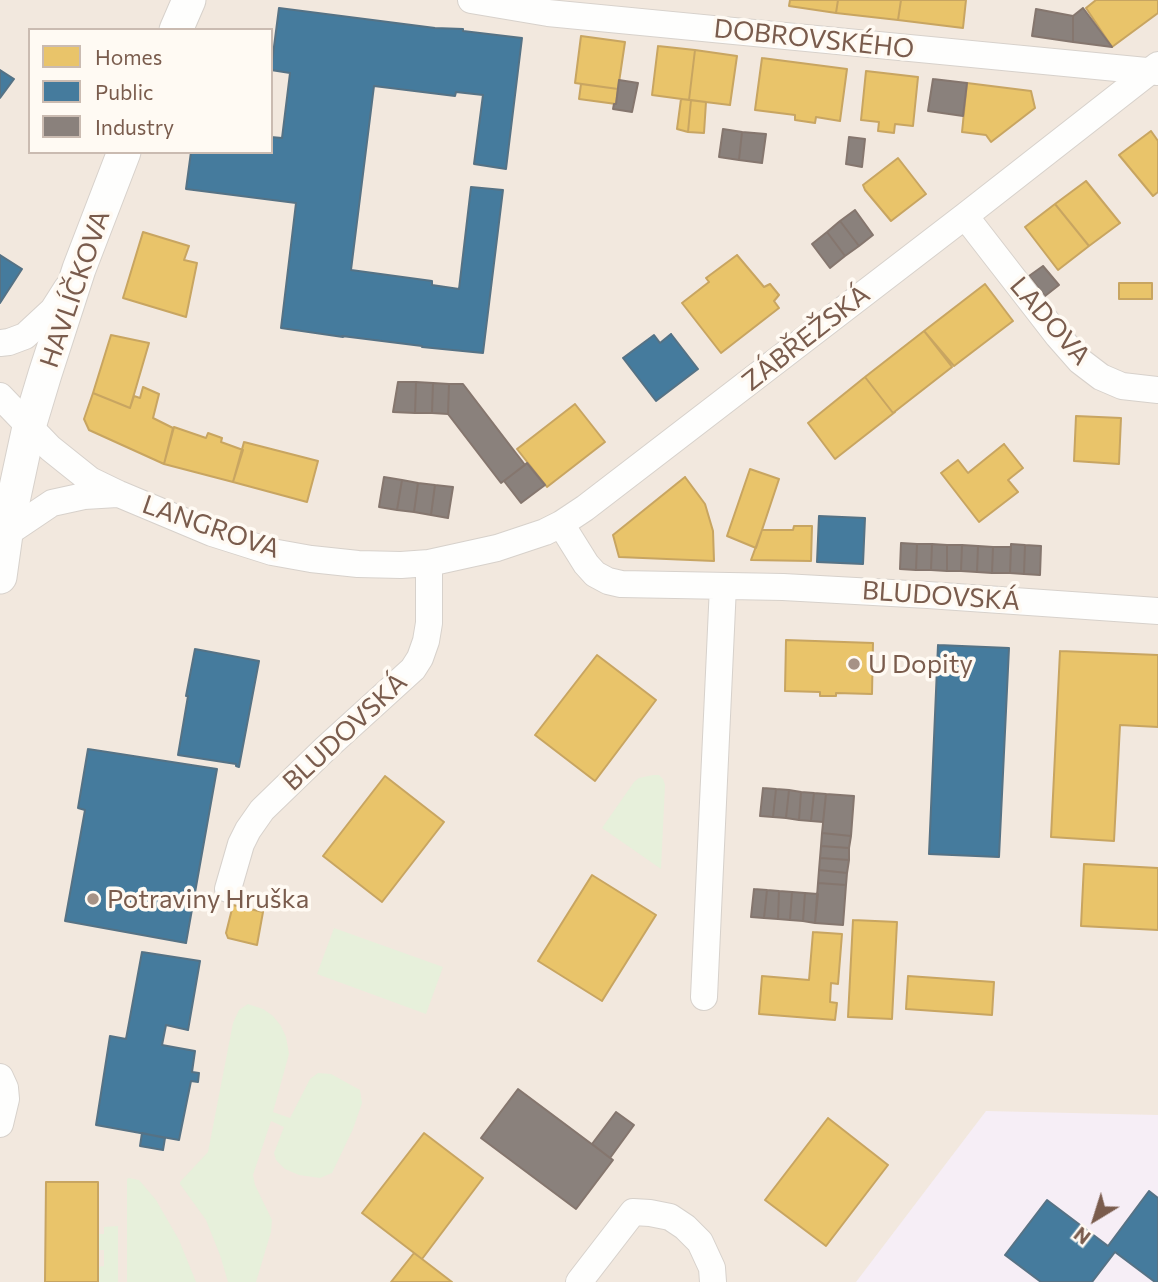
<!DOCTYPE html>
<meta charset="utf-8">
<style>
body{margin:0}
#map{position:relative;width:1158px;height:1282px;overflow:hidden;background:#f9f5f0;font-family:Commissioner,sans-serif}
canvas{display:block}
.legend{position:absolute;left:28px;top:28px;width:245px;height:126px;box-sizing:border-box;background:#fffaf3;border:2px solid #cabbb1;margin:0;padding:9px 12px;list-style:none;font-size:21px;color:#7a5c4d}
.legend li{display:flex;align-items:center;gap:14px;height:35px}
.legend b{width:35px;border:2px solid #cabbb1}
.north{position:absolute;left:1060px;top:1184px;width:70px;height:70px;-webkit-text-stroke:5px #fffaf3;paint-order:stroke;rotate:218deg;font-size:19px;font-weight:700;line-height:28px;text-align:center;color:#7a5c4d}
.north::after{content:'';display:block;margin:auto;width:24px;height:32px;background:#7a5c4d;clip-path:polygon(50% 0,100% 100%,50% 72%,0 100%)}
</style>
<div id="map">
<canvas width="1158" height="1282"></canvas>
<ul class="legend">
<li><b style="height:19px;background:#e9c46a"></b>Homes</li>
<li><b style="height:19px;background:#457b9d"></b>Public</li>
<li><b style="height:19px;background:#8a817c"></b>Industry</li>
</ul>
<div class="north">N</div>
</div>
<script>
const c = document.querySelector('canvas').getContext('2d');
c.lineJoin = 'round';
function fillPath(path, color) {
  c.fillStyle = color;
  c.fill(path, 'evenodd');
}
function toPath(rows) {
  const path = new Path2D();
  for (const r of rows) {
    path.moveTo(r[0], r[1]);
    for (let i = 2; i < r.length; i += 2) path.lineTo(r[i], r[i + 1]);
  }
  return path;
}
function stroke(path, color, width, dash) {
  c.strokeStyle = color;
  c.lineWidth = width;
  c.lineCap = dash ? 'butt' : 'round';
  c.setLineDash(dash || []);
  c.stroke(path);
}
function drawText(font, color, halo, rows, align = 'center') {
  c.font = font + ' Commissioner,sans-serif';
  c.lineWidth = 7;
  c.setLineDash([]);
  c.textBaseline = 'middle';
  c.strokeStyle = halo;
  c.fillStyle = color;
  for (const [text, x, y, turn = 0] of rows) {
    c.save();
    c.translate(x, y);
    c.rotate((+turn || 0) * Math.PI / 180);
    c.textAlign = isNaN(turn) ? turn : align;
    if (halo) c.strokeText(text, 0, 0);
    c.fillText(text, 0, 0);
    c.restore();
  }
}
fillPath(toPath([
 [0,0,1158,0,1158,1282,0,1282],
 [30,30,271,30,271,152,30,152]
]), '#f2e8de');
fillPath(toPath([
 [986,1111,1158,1115,1158,1282,856,1282]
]), '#f6eef6');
fillPath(toPath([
 [653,775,659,775,663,779,665,785,661,869,602,828,634,782,639,778],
 [334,928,443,967,426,1014,317,974],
 [248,1004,263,1009,273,1016,281,1026,286,1037,289,1054,273,1112,290,1118,310,1079,318,1073,331,1074,360,1090,362,1103,353,1129,332,1173,320,1178,299,1175,285,1169,276,1160,274,1153,284,1127,271,1121,253,1175,255,1185,272,1220,271,1232,256,1282,228,1282,220,1255,206,1220,180,1184,180,1182,208,1152,233,1023,239,1010],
 [129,1178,139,1180,156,1200,179,1240,196,1282,127,1282,127,1179],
 [118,1226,118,1282,98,1282,98,1267,104,1266,104,1250,98,1250,98,1234,104,1234,104,1227]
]), '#e7f0db');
const homes = toPath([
 [790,0,838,0,836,13,789,6,790,0],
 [838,0,901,0,898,20,836,13,838,0],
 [901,0,966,0,963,28,898,20,901,0],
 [1096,0,1158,0,1158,13,1112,47,1086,8,1096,0],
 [581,36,625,42,618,89,575,83,581,36],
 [658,46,695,50,689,100,652,95,658,46],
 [695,50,737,56,730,105,689,100,695,50],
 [762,58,847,69,840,121,816,117,815,123,795,120,795,115,755,110,762,58],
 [866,71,918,77,913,126,895,124,894,133,878,131,879,122,861,120,866,71],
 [967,83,1031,91,1035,108,991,142,986,135,962,132,967,83],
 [581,84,618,89,616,104,579,99,581,84],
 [681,99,691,100,688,132,677,129,681,99],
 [691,100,706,102,704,133,688,132,691,100],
 [1151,131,1158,141,1158,192,1153,196,1119,155,1151,131],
 [898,158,926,194,891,221,865,190,863,185,898,158],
 [1086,181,1120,223,1089,246,1055,204,1086,181],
 [1055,204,1089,246,1058,270,1025,227,1055,204],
 [143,232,189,246,184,260,197,263,186,317,123,298,143,232],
 [737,255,764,287,770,284,779,295,774,301,779,308,721,353,682,303,709,282,706,278,737,255],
 [1119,283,1152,283,1152,299,1119,299,1119,283],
 [985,284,1013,321,954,366,924,331,985,284],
 [924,331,952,367,893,413,865,377,924,331],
 [111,335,149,343,130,408,93,393,111,335],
 [865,377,893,413,895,412,835,459,808,423,865,377],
 [143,387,159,394,153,418,173,428,164,464,89,430,84,419,93,393,130,408,134,396,140,398,143,387],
 [575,404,605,442,547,487,517,449,575,404],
 [1076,416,1121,418,1119,464,1074,461,1076,416],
 [174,427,206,438,208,433,222,438,221,442,243,450,233,482,164,464,174,427],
 [244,442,318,461,307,502,233,482,244,442],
 [1004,444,1023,468,1008,480,1018,492,979,522,941,473,958,460,968,473,1004,444],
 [750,469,779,479,756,548,727,536,750,469],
 [685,477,705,504,713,531,714,561,619,557,613,535,685,477],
 [794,526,812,526,811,561,751,560,762,530,793,530,794,526],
 [786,640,873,643,872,694,836,693,836,696,820,696,820,692,785,691,786,640],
 [1060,651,1158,655,1158,727,1120,725,1114,841,1051,837,1060,651],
 [597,655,656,700,595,781,535,735,597,655],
 [385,776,444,822,382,902,323,856,385,776],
 [1084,864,1158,868,1158,930,1081,926,1084,864],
 [592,875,656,915,602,1001,538,961,592,875],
 [233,905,263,912,257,945,228,938,226,933,233,905],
 [853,920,897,922,892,1019,848,1017,853,920],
 [813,932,842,934,838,984,831,983,830,1002,837,1003,835,1020,759,1014,762,976,809,980,813,932],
 [908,976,994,982,992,1015,906,1009,908,976],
 [828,1118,888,1165,826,1246,765,1200,828,1118],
 [424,1133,483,1178,422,1259,362,1213,424,1133],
 [46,1182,98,1182,98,1282,45,1282,46,1182],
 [414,1253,422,1259,452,1282,391,1282,414,1253]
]);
fillPath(homes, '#e9c46a');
stroke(homes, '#c8a561', 2);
const public = toPath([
 [279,8,435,28,463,29,463,31,522,38,506,169,474,164,483,95,456,92,455,96,374,86,351,270,432,281,432,285,459,289,471,187,503,190,483,353,422,347,422,346,342,336,343,337,281,328,296,203,186,189,191,152,271,152,271,137,282,138,290,73,271,70,279,8],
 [0,70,14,79,0,98,0,70],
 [0,255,22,269,0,303,0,255],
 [671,334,698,369,656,401,623,358,654,335,660,343,671,334],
 [819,516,865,518,863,564,817,562,819,516],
 [938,645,1009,648,999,857,929,854,938,645],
 [195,649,259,661,239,767,236,766,236,764,178,755,188,696,186,696,195,649],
 [88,749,217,769,186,943,65,921,85,810,78,808,88,749],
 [142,952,200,961,188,1030,166,1025,162,1045,195,1051,192,1072,199,1073,198,1082,191,1081,179,1140,96,1125,110,1036,126,1039,142,952],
 [142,1133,165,1138,163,1150,140,1146,142,1133],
 [1149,1191,1158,1198,1158,1282,1155,1282,1115,1252,1092,1282,1041,1282,1005,1255,1047,1200,1108,1246,1149,1191]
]);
fillPath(public, '#457b9d');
stroke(public, '#557285', 2);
const industry = toPath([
 [1083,8,1112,47,1073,42,1073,16,1083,8],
 [1036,9,1073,16,1073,42,1032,36,1036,9],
 [933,79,967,83,963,116,928,111,933,79],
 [619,80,638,83,632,112,613,109,614,104,616,104,619,80],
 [723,129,742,132,739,160,719,157,723,129],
 [742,132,766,134,762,163,739,160,742,132],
 [849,137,865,139,862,167,846,164,849,137],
 [855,210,873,235,859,246,840,221,855,210],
 [840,221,859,246,845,256,827,232,840,221],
 [827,232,845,256,830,268,812,244,827,232],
 [1043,266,1059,285,1045,296,1029,276,1043,266],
 [398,382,416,382,415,413,393,412,398,382],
 [416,382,433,383,432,413,415,413,416,382],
 [433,383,449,384,448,414,432,413,433,383],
 [449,384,463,384,525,465,501,483,448,414,449,384],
 [527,463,545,485,521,503,504,481,527,463],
 [384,477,402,480,397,510,379,507,384,477],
 [402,480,418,483,414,512,397,510,402,480],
 [418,483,435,485,431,515,414,512,418,483],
 [435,485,453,487,448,518,431,515,435,485],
 [901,543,917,544,916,570,900,569,901,543],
 [917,544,932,544,931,570,916,570,917,544],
 [932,544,947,545,947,571,931,570,932,544],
 [1011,544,1025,545,1024,574,1010,573,1011,544],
 [947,545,962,545,961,571,947,571,947,545],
 [962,545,978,546,977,572,961,571,962,545],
 [1025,545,1041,546,1040,575,1024,574,1025,545],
 [978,546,993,547,992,573,977,572,978,546],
 [993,547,1011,547,1010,573,992,573,993,547],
 [763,788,776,789,773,817,760,816,763,788],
 [776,789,789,790,786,818,773,817,776,789],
 [789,790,801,792,799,820,786,818,789,790],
 [801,792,814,793,811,821,799,820,801,792],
 [814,793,826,794,823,822,811,821,814,793],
 [826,794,854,796,851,836,822,833,826,794],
 [822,833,851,836,849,848,821,846,822,833],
 [821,846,849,848,849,860,820,858,821,846],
 [820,858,849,860,847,873,819,870,820,858],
 [819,870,847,873,846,885,818,883,819,870],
 [818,883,846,885,843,925,815,923,818,883],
 [754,889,767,890,764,918,751,917,754,889],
 [767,890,779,891,778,919,764,918,767,890],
 [779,891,792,892,790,920,778,919,779,891],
 [792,892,805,893,803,921,790,920,792,892],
 [805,893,818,894,815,923,803,921,805,893],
 [518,1089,613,1160,576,1209,481,1138,518,1089],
 [616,1112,634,1125,610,1158,592,1144,616,1112]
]);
fillPath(industry, '#8a817c');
stroke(industry, '#85766e', 2);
const minor = toPath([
 [471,0,548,13,1158,72],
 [965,216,1058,336,1080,361,1101,377,1122,386,1158,390],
 [0,343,9,342,25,336,53,310,67,288],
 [0,396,50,448,90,480,119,494,212,533,272,552,311,559,358,564,401,565,429,563,497,548,545,532,561,524,585,508,965,216,1158,65],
 [561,524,586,564,595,574,608,581,621,584,783,587,928,595,1158,611],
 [6,534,52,503,84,496,117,494],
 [228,889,241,844,248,830,262,810,326,748,413,669,420,658,426,641,429,623,429,563],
 [704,997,723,586],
 [0,1077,5,1088,6,1099,0,1124],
 [579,1282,633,1212,650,1213,670,1217,685,1227,700,1242,712,1268,713,1282]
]);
const tertiary = toPath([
 [176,30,189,0],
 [0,577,6,534,18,478,29,427,45,374,79,269,124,152]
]);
stroke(minor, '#d7d1cb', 28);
stroke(tertiary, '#d7d1cb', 35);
stroke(minor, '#fefefd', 26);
stroke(tertiary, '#fefefd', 33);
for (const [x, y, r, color] of [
 [854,664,7,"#a69286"],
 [93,899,7,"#a69286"]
]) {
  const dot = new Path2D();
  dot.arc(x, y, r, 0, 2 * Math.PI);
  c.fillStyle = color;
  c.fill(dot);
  stroke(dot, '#fffaf3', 2.5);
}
drawText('26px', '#7a5c4d', '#fffaf3', [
 ["DOBROVSKÉHO",814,39,6],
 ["HAVLÍČKOVA",75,289,-71],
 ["LADOVA",1050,321,49],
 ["ZÁBŘEŽSKÁ",806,338,-38],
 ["LANGROVA",211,527,19],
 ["BLUDOVSKÁ",941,596,4],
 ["BLUDOVSKÁ",345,732,-43]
]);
drawText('26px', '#7a5c4d', '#fffaf3', [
 ["U Dopity",868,664],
 ["Potraviny Hruška",107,899]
], 'left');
</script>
